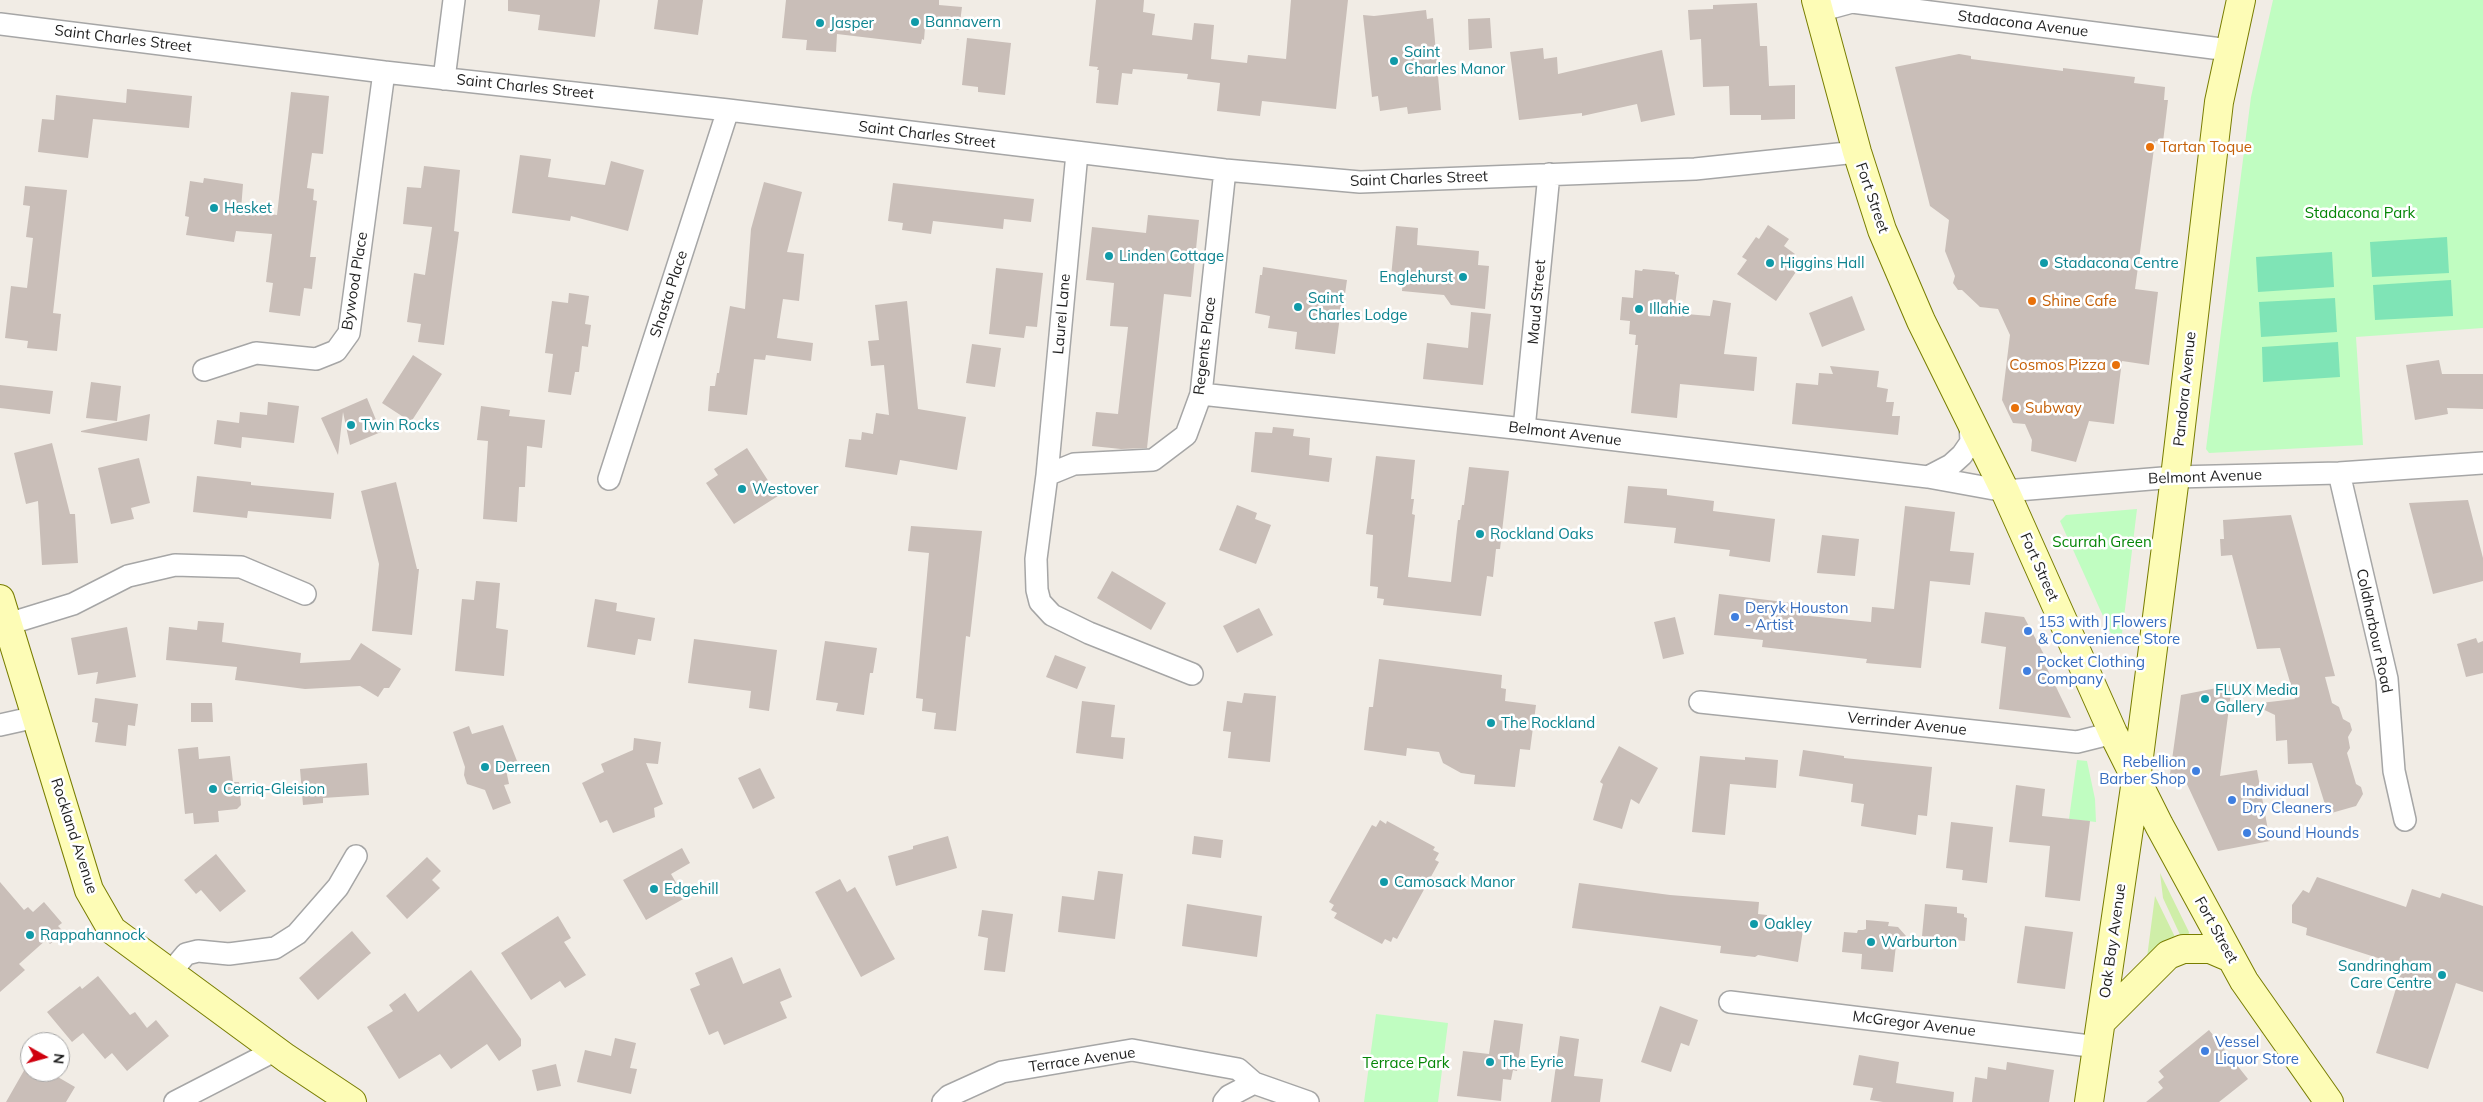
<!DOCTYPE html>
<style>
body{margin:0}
#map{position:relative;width:2483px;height:1102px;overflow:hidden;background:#f1ece5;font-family:Mulish,sans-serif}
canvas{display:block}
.north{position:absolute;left:20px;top:1032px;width:50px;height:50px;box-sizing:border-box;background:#fff;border:1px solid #a5a5a5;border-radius:50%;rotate:97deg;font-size:14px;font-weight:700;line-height:20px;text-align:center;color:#1f1f1f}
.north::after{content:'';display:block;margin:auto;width:18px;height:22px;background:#cf000e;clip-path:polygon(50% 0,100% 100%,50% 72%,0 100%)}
</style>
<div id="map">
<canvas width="2483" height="1102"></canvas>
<div class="north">N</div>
</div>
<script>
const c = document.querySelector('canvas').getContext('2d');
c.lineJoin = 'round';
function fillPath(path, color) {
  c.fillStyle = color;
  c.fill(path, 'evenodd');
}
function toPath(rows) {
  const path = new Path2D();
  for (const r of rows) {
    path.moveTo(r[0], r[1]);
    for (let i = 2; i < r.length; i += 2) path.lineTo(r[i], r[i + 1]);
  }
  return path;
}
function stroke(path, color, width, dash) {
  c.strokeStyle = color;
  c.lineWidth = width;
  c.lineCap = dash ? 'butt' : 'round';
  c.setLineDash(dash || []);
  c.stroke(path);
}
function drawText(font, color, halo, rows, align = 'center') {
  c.font = font + ' Mulish,sans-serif';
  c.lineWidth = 5;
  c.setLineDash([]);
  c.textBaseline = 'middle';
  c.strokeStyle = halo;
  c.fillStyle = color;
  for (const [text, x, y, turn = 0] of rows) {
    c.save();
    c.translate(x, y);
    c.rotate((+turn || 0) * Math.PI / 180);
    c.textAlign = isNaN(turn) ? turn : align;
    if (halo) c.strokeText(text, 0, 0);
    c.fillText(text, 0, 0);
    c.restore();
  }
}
fillPath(toPath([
 [2160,873,2189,932,2188,937,2182,939,2163,898],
 [2155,896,2175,937,2146,965]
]), '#cfeea8');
fillPath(toPath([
 [2273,0,2483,0,2483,328,2356,337,2363,445,2209,453,2206,449,2251,97],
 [2137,509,2122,634,2117,638,2112,636,2060,521,2066,515],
 [2077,760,2087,761,2095,799,2096,822,2069,819],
 [1376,1014,1448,1023,1438,1102,1364,1102]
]), '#c0fdc1');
fillPath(toPath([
 [2447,237,2449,273,2372,277,2370,242],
 [2332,252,2334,287,2258,292,2256,257],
 [2451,280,2453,316,2375,320,2373,285],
 [2335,298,2337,332,2261,337,2259,302],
 [2338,342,2340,377,2263,382,2262,347]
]), '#7fe4b6');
fillPath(toPath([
 [508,0,600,0,595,37,538,30,540,15,508,11],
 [658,0,703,0,698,35,654,29],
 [786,0,939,0,939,5,962,7,959,30,925,27,924,40,922,39,921,44,837,34,836,52,806,50,807,40,782,38],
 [1096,0,1144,0,1143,12,1155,14,1152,35,1192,40,1194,23,1214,25,1211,59,1247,63,1248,55,1286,59,1291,0,1348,0,1336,109,1262,101,1260,116,1217,111,1220,83,1187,79,1188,74,1133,69,1132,74,1122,73,1118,105,1096,103,1099,70,1097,70,1098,67,1089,66],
 [1757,3,1760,46,1767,46,1769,86,1795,85,1795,119,1761,120,1761,115,1730,115,1729,86,1703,87,1701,39,1690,40,1688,10,1713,9,1713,5],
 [1426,10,1427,19,1433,18,1441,110,1408,114,1407,107,1380,111,1378,96,1372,97,1363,15,1374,16],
 [1490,18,1492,48,1469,50,1468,19],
 [967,38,1011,43,1005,95,978,92,978,87,962,85],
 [1543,48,1544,59,1557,57,1558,74,1662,50,1675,115,1641,122,1637,104,1582,116,1582,113,1519,120,1510,52],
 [1959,54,1971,56,1971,59,2063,71,2063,68,2135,77,2134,83,2165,87,2164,100,2168,100,2163,142,2155,141,2135,289,2158,292,2149,365,2122,361,2114,424,2089,421,2076,462,2031,451,2032,440,2025,424,2013,423,2002,400,2010,335,1998,309,1980,307,1962,290,1958,290,1953,283,1955,276,1945,251,1949,220,1930,206,1895,67],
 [127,89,192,96,189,128,93,119,88,158,38,152,42,119,54,120,56,95,126,103],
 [291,92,329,96,323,154,312,153,307,188,314,189,313,200,317,201,310,257,316,257,312,289,304,288,300,316,269,312,273,283,266,282,272,234,236,231,234,242,186,235,189,217,185,216,190,181,203,183,204,178,243,184,241,210,277,215],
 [520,155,551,159,548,177,605,185,611,161,644,170,628,231,571,216,570,221,512,213],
 [424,166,460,170,454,231,459,232,444,345,418,342,421,324,407,322,414,273,425,275,432,227,403,224,407,187,421,188],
 [764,182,802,192,787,252,804,254,799,301,783,299,777,338,813,343,811,361,766,355,765,360,754,359,747,415,708,411,710,386,715,386,717,373,719,373,730,306,745,309,751,229],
 [893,183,1034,199,1031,222,1004,219,1003,229,933,221,931,234,902,230,903,223,888,221],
 [25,186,67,190,53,313,61,314,57,351,27,348,28,341,5,338,11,286,27,288,33,238,26,237,30,206,23,205],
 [1148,215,1199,220,1191,297,1164,294,1147,448,1121,449,1092,446,1096,412,1118,414,1128,327,1110,326,1114,283,1086,280,1092,227,1146,233],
 [1768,225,1789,239,1784,246,1795,254,1791,260,1800,266,1776,301,1737,274,1747,260,1742,257,1756,237,1759,239],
 [1396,226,1418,228,1417,245,1479,251,1478,265,1489,266,1485,309,1451,305,1444,295,1402,291,1403,278,1391,277],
 [1263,267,1347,280,1344,301,1342,301,1335,354,1295,349,1297,332,1268,328,1270,316,1255,313,1260,275,1262,275],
 [996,268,1043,273,1037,327,1026,326,1024,338,989,334],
 [1643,269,1675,272,1675,274,1679,275,1674,313,1710,316,1713,300,1731,303,1724,354,1757,357,1754,391,1680,384,1677,418,1631,413,1638,345,1635,345,1636,335,1629,334,1630,321,1620,320,1622,297,1633,298,1635,270,1642,271],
 [569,293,589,296,585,324,591,325,588,347,582,346,579,372,575,372,571,395,548,392,553,354,545,353,552,301,568,303],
 [1852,296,1865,330,1822,347,1809,313],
 [907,301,918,409,966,417,957,470,900,460,897,475,845,467,849,439,861,440,862,432,873,434,876,413,889,415,884,365,871,366,868,341,879,340,875,305],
 [1471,312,1491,314,1483,385,1423,379,1427,343,1468,348],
 [972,344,1001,348,995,387,966,383],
 [413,355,442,374,411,422,382,403],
 [2439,360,2442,374,2483,374,2483,409,2447,408,2448,414,2415,420,2406,365],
 [1830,366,1879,371,1877,387,1888,389,1886,402,1894,402,1892,416,1900,416,1898,435,1792,424,1796,383,1818,385,1819,373,1833,374],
 [91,382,121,386,117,421,86,418],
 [0,385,53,391,50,414,0,408],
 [367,398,381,432,350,445,343,412,338,455,321,418],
 [268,402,299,406,294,443,242,437,241,448,214,444,217,420,239,423,240,412,267,415],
 [481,406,510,410,509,416,545,420,542,448,527,446,525,487,519,487,517,522,483,519,488,441,477,440],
 [150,414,147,441,81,432,81,431],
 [1273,427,1294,429,1293,436,1310,438,1309,455,1332,458,1329,482,1251,472,1255,432,1272,433],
 [52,443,70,514,75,514,78,563,42,565,38,501,26,504,14,453],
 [747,448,778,496,734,524,706,483,718,475,714,469],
 [1376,456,1415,460,1411,499,1414,499,1412,514,1415,515,1408,577,1451,582,1458,520,1460,520,1462,505,1464,505,1469,467,1509,471,1500,549,1496,549,1493,577,1487,576,1481,616,1383,605,1384,599,1377,598,1378,587,1370,586,1373,535,1366,534],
 [139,458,150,503,131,508,134,519,111,524,98,468],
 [197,476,251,482,251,485,334,493,331,519,248,511,247,518,193,512],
 [396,482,417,569,419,569,412,635,372,631,379,564,361,491],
 [1628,486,1667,489,1667,495,1714,501,1713,511,1775,519,1770,562,1729,556,1730,550,1674,543,1676,528,1624,523],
 [2468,500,2483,558,2483,581,2433,594,2409,503],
 [1237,505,1257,513,1255,519,1271,525,1256,564,1219,550],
 [1905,506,1955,512,1950,551,1974,553,1970,585,1930,581,1921,668,1866,663,1867,659,1762,647,1763,640,1714,635,1719,594,1800,604,1799,615,1871,622,1872,607,1894,609],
 [2291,515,2335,676,2325,677,2332,703,2339,707,2343,719,2350,723,2352,730,2348,737,2350,748,2347,753,2356,784,2361,787,2363,794,2356,806,2328,814,2312,763,2288,764,2287,740,2276,741,2275,715,2252,704,2295,699,2280,648,2257,649,2232,555,2221,556,2220,539,2224,539,2223,520],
 [911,526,982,531,970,637,966,636,956,731,934,729,936,713,922,711,923,699,916,698,929,553,908,551],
 [1822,535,1859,539,1855,576,1817,573],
 [1112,571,1166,603,1151,630,1097,598],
 [476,581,500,583,496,628,508,630,504,676,455,671,462,599,474,600],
 [595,599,617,603,616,611,655,618,651,641,638,639,635,655,587,647],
 [1259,608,1273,635,1237,653,1223,626],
 [1985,612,2024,617,2048,662,2044,662,2071,718,1999,709,2006,647,1981,643],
 [1675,617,1684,654,1663,659,1654,622],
 [198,621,224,623,222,642,301,653,300,663,350,660,361,643,401,669,389,688,384,688,378,697,360,686,305,689,235,680,237,667,166,660,169,627,197,630],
 [127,627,136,677,96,684,98,672,78,675,71,638],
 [2476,638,2478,643,2483,641,2483,673,2466,677,2457,644],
 [694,639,777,650,769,711,749,708,751,691,688,683],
 [825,641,877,648,873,673,870,673,864,715,836,711,838,703,816,700],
 [1055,655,1086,667,1077,689,1046,677],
 [1379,659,1502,675,1501,688,1506,689,1505,701,1536,705,1530,750,1520,749,1515,787,1474,784,1475,775,1461,773,1443,763,1439,752,1407,748,1406,756,1364,750,1369,707,1373,707],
 [2232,685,2220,776,2257,770,2270,841,2218,851,2186,782,2174,784,2170,774,2181,695],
 [1244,693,1276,696,1270,762,1228,758,1231,732,1223,731,1227,701,1242,703],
 [95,698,138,704,135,726,128,725,126,746,95,742,98,723,92,722],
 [1082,701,1115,705,1111,737,1125,738,1123,759,1076,753],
 [191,703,212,703,213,722,191,722],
 [503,725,517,761,505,765,509,784,504,785,511,803,493,810,485,790,467,784,464,775,465,767,453,732,469,726,472,734],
 [634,738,661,742,658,764,646,763,663,804,654,808,655,817,613,833,607,820,600,823,582,783,604,772,601,764,633,750],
 [1619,746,1658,768,1639,804,1631,799,1622,829,1593,820,1603,784,1600,782],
 [198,747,199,759,230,756,233,782,239,782,241,805,237,809,218,811,219,822,194,824,193,813,185,814,178,749],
 [1803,750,1844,756,1844,758,1932,767,1927,816,1918,815,1916,835,1861,826,1864,804,1851,802,1853,784,1799,776],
 [1700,756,1745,760,1745,757,1778,760,1776,788,1730,784,1725,835,1692,832],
 [367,763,369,795,323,798,323,803,303,805,300,769],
 [760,768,775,798,753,809,738,778],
 [2016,785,2045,789,2042,816,2090,821,2080,901,2045,897,2050,846,2009,842],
 [1380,820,1386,824,1387,821,1435,847,1433,850,1439,853,1435,860,1439,862,1397,939,1393,937,1391,942,1385,939,1382,944,1334,918,1337,913,1331,910,1334,905,1329,902,1372,825,1376,827],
 [1951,822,1993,827,1987,883,1962,880,1963,870,1946,868],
 [948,836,957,868,896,886,888,856,913,849,913,846],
 [1194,836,1223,840,1221,858,1192,854],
 [682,848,690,863,671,874,685,898,646,920,623,880],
 [216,854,246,891,220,912,201,890,196,894,184,880],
 [427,857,441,871,432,880,440,888,407,919,386,896],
 [1098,871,1123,874,1115,939,1058,932,1062,896,1094,900],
 [2317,877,2406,907,2412,889,2440,898,2442,893,2483,906,2483,992,2456,983,2428,1069,2376,1053,2403,966,2306,935,2307,928,2292,923,2292,905,2303,890,2309,893],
 [840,879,847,892,855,887,895,959,861,977,815,892],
 [0,882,24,910,28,907,33,912,44,902,62,923,58,926,64,932,50,944,46,940,19,964,25,970,0,992],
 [1579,883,1670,895,1759,902,1758,914,1767,915,1767,919,1800,925,1799,929,1803,930,1798,962,1758,955,1755,957,1720,953,1721,946,1572,928],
 [1187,904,1262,916,1257,957,1182,946],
 [1925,904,1957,907,1957,913,1964,914,1964,917,1967,918,1965,941,1954,940,1953,946,1937,944,1938,938,1922,936],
 [982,910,1013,914,1005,972,984,970,988,938,978,936],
 [558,916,571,938,564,942,586,975,565,988,560,981,531,1000,501,953],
 [1866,920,1889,922,1888,926,1898,927,1906,936,1896,945,1893,972,1861,969,1862,954,1842,952,1844,932,1857,933,1858,930,1863,930,1866,929],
 [2025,926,2073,932,2065,989,2017,983],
 [352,931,371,953,318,1000,299,978],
 [732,957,743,984,780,968,792,997,780,1002,787,1018,724,1045,718,1031,709,1035,690,989,700,985,695,973],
 [471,970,521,1039,521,1046,499,1061,487,1044,451,1069,440,1054,399,1079,367,1027,393,1011,389,1005,405,993,418,1012],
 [98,976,130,1015,135,1012,147,1028,156,1020,169,1036,127,1071,112,1053,105,1059,83,1033,72,1042,47,1012,80,986,82,989],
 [1660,1006,1698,1020,1689,1046,1681,1043,1671,1072,1641,1062],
 [1494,1020,1523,1024,1517,1071,1513,1070,1511,1080,1503,1079,1501,1101,1457,1096,1463,1051,1489,1054],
 [2209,1030,2248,1079,2219,1102,2146,1102,2163,1088,2158,1082,2164,1077,2159,1071],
 [1560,1036,1579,1039,1574,1076,1603,1079,1600,1102,1551,1102],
 [615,1038,636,1043,630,1068,637,1069,631,1094,577,1082,585,1050,611,1056],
 [1859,1055,1899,1062,1896,1083,1954,1092,1953,1102,1883,1102,1870,1100,1873,1088,1853,1085],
 [2007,1062,2054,1070,2049,1102,1972,1102,1975,1077,1987,1079,1988,1067,2006,1070],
 [556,1064,561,1086,537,1091,532,1070],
 [26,1067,30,1072,47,1079,51,1073,75,1087,66,1102,6,1102]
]), '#c9beb8');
const street = toPath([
 [1819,11,1852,2,2229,50],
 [0,24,384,72,728,110,1225,170,1360,182,1695,169,1857,152],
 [444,79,454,0],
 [204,370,256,353,316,359,336,351,349,333,384,72],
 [1201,394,1524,429,1928,477,2005,491,2175,477,2339,473,2483,463],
 [1524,429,1549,174],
 [2339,473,2387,679,2394,771,2405,820],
 [1047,475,1077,153],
 [1928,477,1951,465,1962,455,1971,442,1970,423],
 [609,479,728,110],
 [8,624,73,604,128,576,175,565,241,567,305,594],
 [1192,674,1089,633,1052,615,1040,602,1037,590,1036,559,1047,475,1074,464,1153,460,1186,435,1201,394,1225,170],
 [1700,702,2077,742,2113,733],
 [0,725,36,717],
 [170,973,186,954,198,951,229,954,275,948,297,934,338,887,356,856],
 [1730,1002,2098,1047],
 [175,1102,276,1050],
 [943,1102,949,1096,1002,1072,1132,1050,1238,1069,1254,1083,1308,1102],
 [1224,1102,1229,1096,1254,1083]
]);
const secondary = toPath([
 [1816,0,1857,152,1882,230,1921,321,2005,491,2113,733,2159,825,2244,981,2329,1102],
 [0,599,89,890,112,930,286,1058,352,1102],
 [2101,1022,2168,955,2183,949,2210,949,2231,958],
 [2089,1102,2136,780,2175,477,2219,102,2241,0]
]);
stroke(street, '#a6a6a6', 24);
stroke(secondary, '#787d00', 30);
stroke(street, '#fff', 21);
stroke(secondary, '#fdfcb6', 28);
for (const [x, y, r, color] of [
 [915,22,5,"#0f9aa8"],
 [820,23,5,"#0f9aa8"],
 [1394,61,5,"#0f9aa8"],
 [2150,147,5,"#e8710a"],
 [214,208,5,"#0f9aa8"],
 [1109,256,5,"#0f9aa8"],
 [1770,263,5,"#0f9aa8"],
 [2044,263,5,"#0f9aa8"],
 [1463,277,5,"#0f9aa8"],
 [2032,301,5,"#e8710a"],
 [1298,307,5,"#0f9aa8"],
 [1639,309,5,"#0f9aa8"],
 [2116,365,5,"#e8710a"],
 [2015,408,5,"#e8710a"],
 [351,425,5,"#0f9aa8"],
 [742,489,5,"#0f9aa8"],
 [1480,534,5,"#0f9aa8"],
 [1735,617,5,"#3f7fe0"],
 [2028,631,5,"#3f7fe0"],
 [2027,671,5,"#3f7fe0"],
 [2205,699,5,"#0f9aa8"],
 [1491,723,5,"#0f9aa8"],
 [485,767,5,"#0f9aa8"],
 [2196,771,5,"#3f7fe0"],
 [213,789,5,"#0f9aa8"],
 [2232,800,5,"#3f7fe0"],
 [2247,833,5,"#3f7fe0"],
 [1384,882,5,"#0f9aa8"],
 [654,889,5,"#0f9aa8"],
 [1754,924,5,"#0f9aa8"],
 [30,935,5,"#0f9aa8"],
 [1871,942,5,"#0f9aa8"],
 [2442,975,5,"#0f9aa8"],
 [2205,1051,5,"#3f7fe0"],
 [1490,1062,5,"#0f9aa8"]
]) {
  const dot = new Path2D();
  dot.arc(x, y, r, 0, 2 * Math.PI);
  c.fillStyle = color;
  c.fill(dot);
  stroke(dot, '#fff', 2);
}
drawText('15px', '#0d838f', '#fff', [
 ["Bannavern",925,22],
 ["Jasper",830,23],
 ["Saint",1404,52],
 ["Charles Manor",1404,69],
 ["Hesket",224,208],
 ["Linden Cottage",1119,256],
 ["Higgins Hall",1780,263],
 ["Stadacona Centre",2054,263],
 ["Englehurst",1453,277,"right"],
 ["Saint",1308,298],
 ["Charles Lodge",1308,315],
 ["Illahie",1649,309],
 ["Twin Rocks",361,425],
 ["Westover",752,489],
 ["Rockland Oaks",1490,534],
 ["FLUX Media",2215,690],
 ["Gallery",2215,707],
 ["The Rockland",1501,723],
 ["Derreen",495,767],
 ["Cerriq-Gleision",223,789],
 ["Camosack Manor",1394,882],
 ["Edgehill",664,889],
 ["Oakley",1764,924],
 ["Rappahannock",40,935],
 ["Warburton",1881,942],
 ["Sandringham",2432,966,"right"],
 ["Care Centre",2432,983,"right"],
 ["The Eyrie",1500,1062]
], 'left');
drawText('15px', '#1f1f1f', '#fff', [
 ["Stadacona Avenue",2023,24,7],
 ["Saint Charles Street",123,39,7],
 ["Saint Charles Street",525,87,6],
 ["Saint Charles Street",927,135,7],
 ["Saint Charles Street",1419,179,-2],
 ["Fort Street",1872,198,71],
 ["Bywood Place",355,281,-81],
 ["Shasta Place",669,294,-72],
 ["Maud Street",1537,302,-85],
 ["Laurel Lane",1062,314,-85],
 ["Regents Place",1205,346,-83],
 ["Pandora Avenue",2185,389,-84],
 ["Belmont Avenue",1565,434,7],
 ["Belmont Avenue",2205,477,-2],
 ["Fort Street",2039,567,66],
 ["Coldharbour Road",2374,631,78],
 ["Verrinder Avenue",1907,724,6],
 ["Rockland Avenue",74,836,72],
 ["Fort Street",2216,930,61],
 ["Oak Bay Avenue",2113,941,-82],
 ["McGregor Avenue",1914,1024,7],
 ["Terrace Avenue",1082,1060,-8]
]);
drawText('15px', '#c56008', '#fff', [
 ["Tartan Toque",2160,147],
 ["Shine Cafe",2042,301],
 ["Cosmos Pizza",2106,365,"right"],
 ["Subway",2025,408]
], 'left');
drawText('15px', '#058607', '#fff', [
 ["Stadacona Park",2360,213],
 ["Scurrah Green",2102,542],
 ["Terrace Park",1406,1063]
]);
drawText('15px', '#366cbe', '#fff', [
 ["Deryk Houston",1745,608],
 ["- Artist",1745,625],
 ["153 with J Flowers",2038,622],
 ["& Convenience Store",2038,639],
 ["Pocket Clothing",2037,662],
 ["Company",2037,679],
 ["Rebellion",2186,762,"right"],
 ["Barber Shop",2186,779,"right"],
 ["Individual",2242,791],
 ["Dry Cleaners",2242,808],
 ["Sound Hounds",2257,833],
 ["Vessel",2215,1042],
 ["Liquor Store",2215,1059]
], 'left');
</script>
